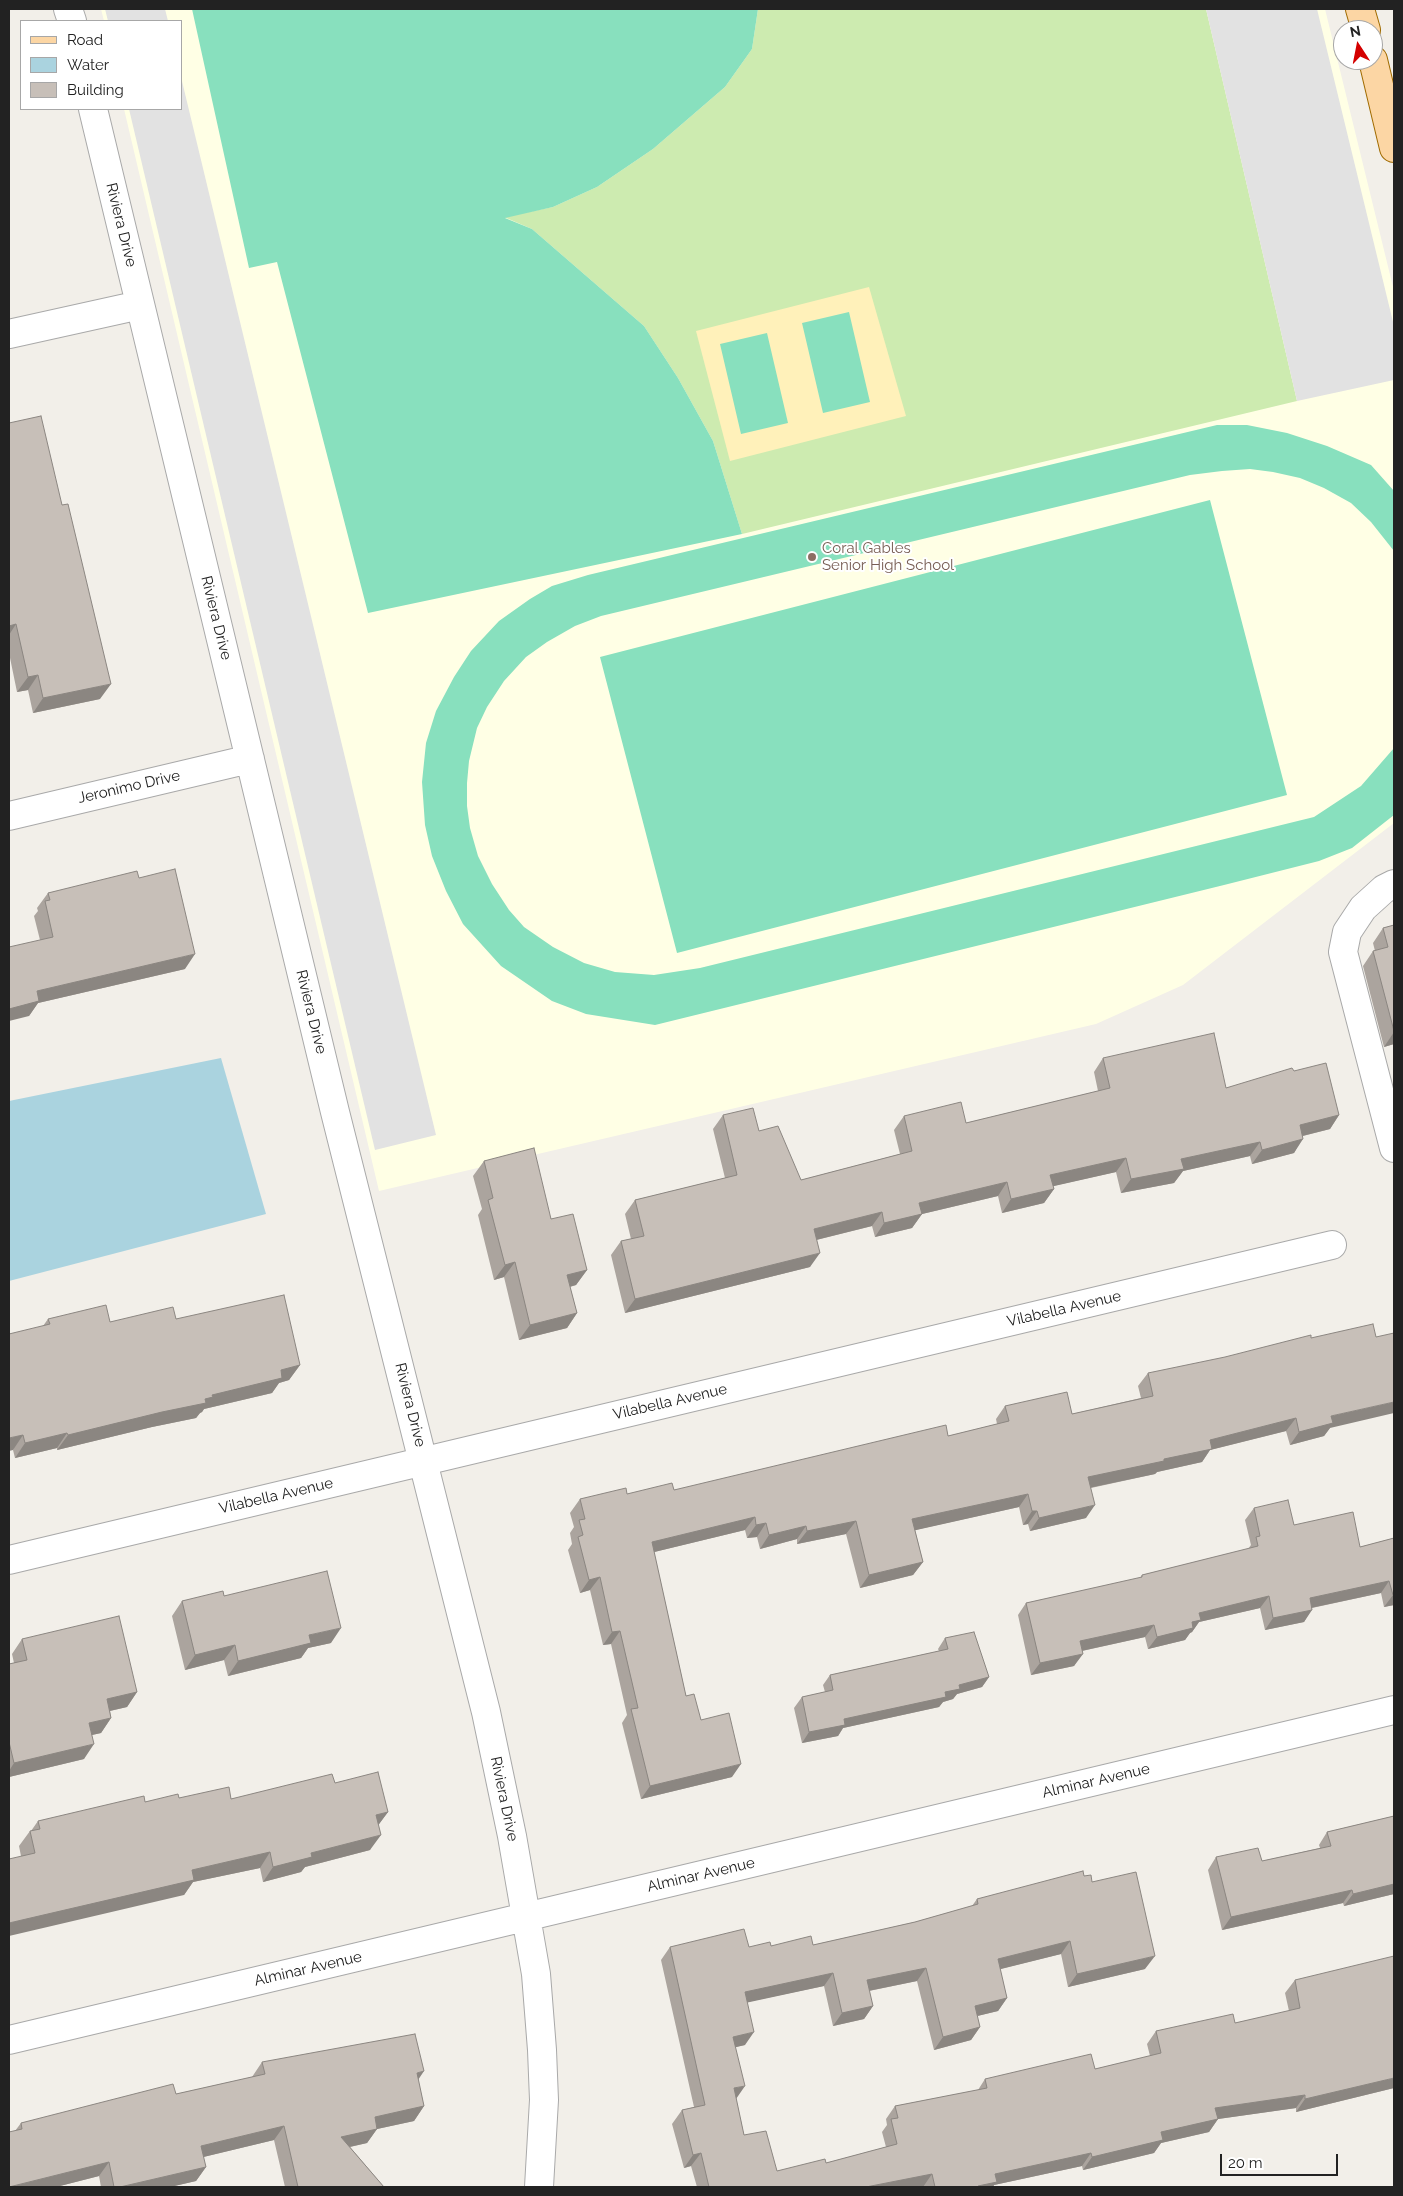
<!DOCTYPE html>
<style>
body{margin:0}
#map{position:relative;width:1403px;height:2196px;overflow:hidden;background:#f2efe9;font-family:Raleway,sans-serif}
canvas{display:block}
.frame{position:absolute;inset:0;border:10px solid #222;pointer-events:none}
.legend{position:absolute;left:20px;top:20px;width:162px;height:90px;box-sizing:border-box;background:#fff;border:1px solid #a7a7a7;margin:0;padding:6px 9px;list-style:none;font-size:15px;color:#222}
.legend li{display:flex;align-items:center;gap:10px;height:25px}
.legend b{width:25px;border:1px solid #a7a7a7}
.north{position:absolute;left:1333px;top:20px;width:50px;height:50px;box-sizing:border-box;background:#fff;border:1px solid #a7a7a7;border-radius:50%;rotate:349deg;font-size:14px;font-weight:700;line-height:20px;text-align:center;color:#222}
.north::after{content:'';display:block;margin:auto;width:18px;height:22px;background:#d40000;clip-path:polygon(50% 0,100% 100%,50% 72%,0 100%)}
.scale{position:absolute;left:1220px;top:2154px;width:118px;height:22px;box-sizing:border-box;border:2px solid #222;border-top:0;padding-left:6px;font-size:15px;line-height:18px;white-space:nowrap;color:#222;-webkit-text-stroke:4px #fff;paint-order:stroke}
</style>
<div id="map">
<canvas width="1403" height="2196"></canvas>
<div class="frame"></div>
<ul class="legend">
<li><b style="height:6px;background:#fcd6a4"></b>Road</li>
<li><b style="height:14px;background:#aad3df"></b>Water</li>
<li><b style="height:14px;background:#c7bfb8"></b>Building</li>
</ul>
<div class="north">N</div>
<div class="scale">20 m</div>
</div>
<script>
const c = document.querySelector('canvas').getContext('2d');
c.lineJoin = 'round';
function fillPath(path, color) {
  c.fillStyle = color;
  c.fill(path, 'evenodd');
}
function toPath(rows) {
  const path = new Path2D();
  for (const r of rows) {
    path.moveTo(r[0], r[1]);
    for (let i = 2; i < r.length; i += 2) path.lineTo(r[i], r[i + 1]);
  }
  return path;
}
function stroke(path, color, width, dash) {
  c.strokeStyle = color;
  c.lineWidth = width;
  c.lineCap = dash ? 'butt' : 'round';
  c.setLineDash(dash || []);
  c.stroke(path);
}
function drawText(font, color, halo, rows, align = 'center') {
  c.font = font + ' Raleway,sans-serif';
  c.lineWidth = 4;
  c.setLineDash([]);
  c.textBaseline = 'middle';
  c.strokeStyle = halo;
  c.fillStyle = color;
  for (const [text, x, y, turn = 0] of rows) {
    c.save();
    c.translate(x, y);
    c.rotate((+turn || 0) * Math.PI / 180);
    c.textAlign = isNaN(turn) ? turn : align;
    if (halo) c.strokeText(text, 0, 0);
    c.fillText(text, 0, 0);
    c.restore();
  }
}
fillPath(toPath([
 [101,9,1325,9,1394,291,1394,823,1183,985,1096,1024,379,1191,124,109,181,109,181,21,104,21]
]), '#ffffe5');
fillPath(toPath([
 [758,9,1206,9,1297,401,742,534,713,441,678,378,644,326,532,229,504,217,553,207,597,187,653,149,725,87,752,49]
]), '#cdebb0');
fillPath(toPath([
 [869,287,906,416,730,461,696,331]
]), '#fff1ba');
fillPath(toPath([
 [192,9,758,9,752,49,725,87,653,149,597,187,553,207,505,218,532,229,644,326,678,378,713,441,742,534,368,613,277,262,249,268],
 [849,312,870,402,823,413,802,323],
 [767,333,788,423,741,434,720,344],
 [1217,425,1247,425,1287,433,1327,446,1371,465,1394,491,1394,551,1371,522,1351,503,1324,488,1300,478,1273,472,1250,469,1222,471,1190,475,601,616,575,626,547,642,526,657,504,681,487,707,477,728,469,761,467,783,467,806,470,828,478,856,492,884,509,910,524,927,553,947,584,963,615,972,654,975,700,968,1314,817,1361,786,1394,748,1394,815,1352,848,1319,861,1224,885,655,1025,586,1014,552,1001,501,966,463,924,446,891,432,856,425,825,422,782,426,743,436,711,454,677,471,651,499,621,530,599,552,586,588,575],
 [1210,500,1287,795,677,953,600,657]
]), '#88e0be');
fillPath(toPath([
 [105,9,165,9,168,21,108,21],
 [1206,9,1317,9,1394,326,1394,380,1297,401],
 [181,77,436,1135,375,1150,129,109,181,109]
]), '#e2e2e2');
fillPath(toPath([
 [221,1058,266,1214,9,1281,9,1101]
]), '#aad3df');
const minor = toPath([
 [68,9,72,21],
 [93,109,335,1112,486,1712,512,1836,536,1974,542,2050,544,2100,539,2187],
 [9,334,140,305],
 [9,816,250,759],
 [1394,884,1384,889,1363,908,1347,932,1343,952,1394,1148],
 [9,1560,1332,1245],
 [9,2040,1394,1710]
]);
const major = toPath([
 [1360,9,1366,30],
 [1373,60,1394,148]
]);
stroke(minor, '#a9a9a9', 30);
stroke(major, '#a06b00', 30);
stroke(minor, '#fff', 28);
stroke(major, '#fcd6a4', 28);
fillPath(toPath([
 [9,423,100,699,33,713,28,690,17,692,9,653],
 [139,878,185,969,38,1003,29,1016,40,940,34,916,38,911,37,908,48,893],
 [1394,925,1394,1044,1384,1047,1363,966,1373,951,1375,951,1373,943,1383,928],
 [1103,1058,1226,1088,1294,1071,1339,1115,1330,1129,1303,1136,1294,1153,1252,1164,1250,1156,1183,1171,1174,1183,1121,1193,1116,1172,1053,1186,1054,1189,1044,1203,1002,1213,998,1196,922,1214,912,1228,875,1237,872,1226,816,1240,810,1267,625,1313,611,1255,621,1241,631,1239,625,1214,635,1200,725,1178,713,1129,723,1115,759,1131,801,1180,900,1154,894,1130,904,1116,966,1123,1098,1091,1094,1072],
 [484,1161,551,1219,587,1270,576,1285,570,1287,577,1313,567,1328,519,1340,504,1277,494,1280,478,1215,482,1209,473,1176],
 [48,1319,110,1322,176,1319,300,1365,289,1380,279,1383,272,1393,204,1409,202,1412,200,1413,196,1418,152,1427,57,1450,57,1448,15,1458,13,1450,43,1326],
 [1148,1373,1330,1428,1324,1436,1290,1445,1286,1431,1210,1450,1202,1462,1157,1472,1155,1474,1091,1488,1086,1518,1030,1531,1028,1524,1023,1525,1019,1507,915,1530,923,1562,913,1575,860,1588,846,1534,797,1544,797,1539,760,1549,757,1537,747,1538,745,1530,654,1552,686,1696,701,1720,732,1777,641,1799,622,1723,627,1715,611,1644,603,1645,590,1590,580,1593,568,1550,572,1544,570,1533,574,1527,570,1513,580,1499,627,1494,674,1490,948,1436,997,1424,996,1419,1005,1406,1072,1414,1141,1398,1138,1386],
 [1254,1508,1294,1525,1360,1547,1394,1538,1394,1605,1384,1607,1381,1593,1312,1608,1304,1622,1265,1630,1260,1608,1199,1622,1192,1632,1190,1633,1185,1640,1148,1649,1145,1637,1082,1651,1074,1666,1031,1675,1018,1615,1026,1603,1140,1578,1142,1575,1248,1549,1251,1545,1245,1520],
 [224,1596,331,1643,308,1648,301,1658,228,1676,224,1660,185,1670,172,1616,182,1601],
 [945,1638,989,1677,982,1687,957,1694,953,1699,943,1702,939,1707,843,1728,838,1736,802,1743,794,1708,802,1697,825,1692,823,1685,830,1675,939,1651,938,1649],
 [22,1639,137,1692,127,1707,110,1711,111,1718,101,1733,92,1735,84,1759,9,1777,9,1664,14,1663,12,1654],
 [335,1783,388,1812,378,1825,370,1850,305,1867,301,1872,263,1882,260,1868,193,1882,184,1895,21,1856,19,1846,30,1831,31,1831,38,1821,145,1802,179,1798,231,1799],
 [1394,1816,1394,1894,1344,1906,1343,1903,1222,1930,1208,1870,1216,1857,1262,1861,1320,1848,1319,1845,1327,1832],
 [1084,1876,1092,1882,1145,1969,1068,1987,1061,1954,1000,1969,1007,1998,998,2011,977,2016,980,2027,971,2040,934,2050,917,1981,869,1991,873,2006,864,2019,833,2026,824,1986,747,2002,745,2045,735,2047,736,2098,744,2135,777,2171,826,2163,886,2147,882,2132,887,2125,886,2119,895,2106,978,2090,985,2079,1095,2069,1150,2056,1147,2044,1156,2031,1235,2023,1289,2011,1285,1993,1295,1980,1394,2088,1296,2112,1296,2108,1218,2119,1209,2132,1161,2143,1154,2153,1083,2170,1082,2166,994,2185,993,2187,697,2187,691,2166,684,2168,672,2124,682,2110,694,2107,661,1960,670,1947,749,1947,813,1945,915,1922,972,1906,977,1899],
 [262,2062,418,2079,424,2106,414,2121,377,2129,367,2143,350,2147,384,2187,285,2187,274,2140,203,2157,206,2167,196,2181,170,2187,101,2187,99,2176,56,2187,9,2187,15,2131,21,2123,176,2094,252,2077]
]), '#aba49e');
fillPath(toPath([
 [16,624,9,635,9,626],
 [38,675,28,690,17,692,28,677],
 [111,684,100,699,33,713,43,698],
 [195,954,185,969,38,1003,29,1016,9,1021,9,1009,37,991],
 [1394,1032,1394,1044,1384,1047],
 [1339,1115,1330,1129,1290,1139,1300,1125],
 [1303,1139,1294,1153,1252,1164,1262,1150],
 [1260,1142,1250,1156,1183,1171,1174,1183,1121,1193,1131,1179,1181,1159],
 [1126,1158,1116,1172,1041,1189,1050,1175],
 [1007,1182,998,1196,922,1214,912,1228,875,1237,884,1223,919,1203],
 [1054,1189,1044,1203,1002,1213,1011,1199],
 [882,1212,872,1226,804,1243,814,1229],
 [820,1253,810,1267,625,1313,635,1299],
 [515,1262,504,1277,494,1280,505,1265],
 [587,1270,576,1285,557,1290,567,1275],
 [577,1313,567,1328,519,1340,530,1325],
 [300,1365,289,1380,279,1383,272,1393,204,1409,202,1412,200,1413,196,1418,152,1427,57,1450,68,1435,205,1399,212,1395,281,1370],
 [1394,1402,1394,1413,1330,1428,1324,1436,1290,1445,1299,1432,1331,1416],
 [1296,1418,1286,1431,1210,1450,1202,1462,1157,1472,1155,1474,1079,1490,1088,1477,1164,1459,1210,1440],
 [67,1433,57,1448,15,1458,25,1443],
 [23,1435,13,1450,9,1451,9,1438],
 [1028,1494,1019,1507,903,1533,912,1519],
 [1095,1505,1086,1518,1030,1531,1039,1518],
 [1032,1511,1037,1511,1028,1524,1023,1525],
 [755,1517,745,1530,642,1555,652,1542],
 [856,1521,846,1534,797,1544,807,1531],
 [766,1523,757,1537,747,1538,756,1525],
 [806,1526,797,1539,760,1549,769,1535],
 [923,1562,913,1575,860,1588,869,1575],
 [600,1577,590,1590,580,1593,589,1580],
 [1389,1581,1381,1593,1301,1610,1310,1598],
 [1393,1595,1394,1595,1394,1605,1384,1607],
 [1269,1596,1260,1608,1199,1622,1192,1632,1190,1633,1185,1640,1148,1649,1157,1637,1199,1613],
 [1312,1610,1304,1622,1265,1630,1273,1618],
 [1154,1625,1145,1637,1072,1653,1080,1641],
 [341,1628,331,1643,308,1648,301,1658,228,1676,238,1661,309,1635],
 [620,1631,611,1644,603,1645,612,1632],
 [235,1645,224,1660,185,1670,195,1655],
 [1083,1654,1074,1666,1031,1675,1040,1663],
 [989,1677,982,1687,957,1694,953,1699,943,1702,939,1707,843,1728,838,1736,802,1743,809,1732,844,1719,945,1692,959,1685],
 [137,1692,127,1707,96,1714,107,1699],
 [111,1718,101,1733,78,1738,89,1723],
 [94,1744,84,1759,9,1777,9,1771,14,1763],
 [741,1764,732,1777,641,1799,650,1786],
 [388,1812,377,1827,376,1815],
 [381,1835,370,1850,305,1867,301,1872,263,1882,273,1867,311,1853],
 [270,1852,260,1868,193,1882,184,1895,9,1936,9,1923,192,1870],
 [1394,1884,1394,1894,1344,1906,1353,1894],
 [1352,1890,1343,1903,1222,1930,1231,1917],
 [1070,1941,1061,1954,989,1972,998,1959],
 [1155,1956,1145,1969,1068,1987,1077,1974],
 [926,1968,917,1981,858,1993,867,1980],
 [833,1973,824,1986,736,2005,745,1992],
 [1007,1998,998,2011,965,2019,975,2006],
 [873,2006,864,2019,833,2026,842,2013],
 [980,2027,971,2040,934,2050,943,2037],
 [754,2032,745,2045,724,2050,733,2037],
 [424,2071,414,2086,417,2073],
 [1394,2078,1394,2088,1296,2112,1305,2099],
 [745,2086,736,2099,734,2088],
 [1305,2095,1296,2108,1218,2119,1209,2132,1161,2143,1154,2153,1083,2170,1092,2157,1161,2132,1215,2108],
 [424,2106,414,2121,377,2129,367,2143,331,2151,341,2137,375,2117],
 [284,2126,274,2140,191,2160,201,2146],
 [701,2153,691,2166,684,2168,693,2155],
 [1091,2153,1082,2166,994,2185,993,2187,977,2187,995,2174],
 [109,2162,99,2176,56,2187,10,2187],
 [206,2167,196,2181,170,2187,120,2187],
 [932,2174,923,2187,866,2187]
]), '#8b8681');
const building = toPath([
 [41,416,62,505,68,504,111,684,43,698,38,675,28,677,16,624,9,626,9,423,41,416],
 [175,869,195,954,37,991,39,1001,9,1009,9,947,53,937,45,901,50,900,48,893,137,871,139,878,175,869],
 [1394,925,1394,1031,1373,951,1388,947,1383,928,1394,925],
 [1214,1033,1226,1088,1292,1068,1294,1071,1326,1063,1339,1115,1300,1125,1303,1139,1262,1150,1260,1142,1181,1159,1184,1169,1131,1179,1126,1158,1050,1175,1054,1189,1011,1199,1007,1182,919,1203,922,1214,884,1223,882,1212,814,1229,820,1253,635,1299,621,1241,644,1236,635,1200,737,1175,723,1115,753,1108,759,1131,778,1126,801,1180,912,1151,904,1116,961,1102,966,1123,1110,1088,1103,1058,1214,1033],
 [534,1148,551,1219,573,1214,587,1270,567,1275,577,1313,530,1325,515,1262,505,1265,488,1200,493,1198,484,1161,534,1148],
 [284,1295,300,1365,281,1370,282,1378,212,1395,213,1397,205,1399,206,1403,162,1412,68,1435,67,1433,25,1443,23,1435,9,1438,9,1334,50,1324,48,1319,106,1305,110,1322,173,1307,176,1319,284,1295],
 [1373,1324,1376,1337,1394,1333,1394,1402,1331,1416,1333,1423,1299,1432,1296,1418,1210,1440,1212,1449,1164,1459,1164,1461,1088,1477,1095,1505,1039,1518,1037,1511,1032,1511,1028,1494,912,1519,923,1562,869,1575,856,1521,807,1531,806,1526,769,1535,766,1523,756,1525,755,1517,652,1542,686,1696,694,1694,701,1720,729,1713,741,1764,650,1786,631,1709,638,1708,620,1631,612,1632,600,1577,589,1580,578,1537,583,1535,579,1520,585,1519,580,1499,626,1488,627,1494,672,1483,674,1490,946,1425,948,1436,1009,1421,1005,1406,1067,1392,1072,1414,1153,1396,1148,1373,1225,1357,1311,1335,1311,1338,1373,1324],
 [1288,1500,1294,1525,1353,1512,1360,1547,1394,1538,1394,1595,1393,1595,1389,1581,1310,1598,1312,1610,1273,1618,1269,1596,1199,1613,1201,1620,1192,1622,1193,1628,1157,1637,1154,1625,1080,1641,1083,1654,1040,1663,1026,1603,1142,1577,1142,1575,1258,1546,1256,1537,1260,1536,1254,1508,1288,1500],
 [327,1571,341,1628,309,1635,311,1643,238,1661,235,1645,195,1655,182,1601,223,1591,224,1596,327,1571],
 [119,1616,137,1692,107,1699,111,1718,89,1723,94,1744,14,1763,9,1742,9,1664,27,1660,22,1639,119,1616],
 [974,1632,989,1677,959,1685,960,1689,945,1692,946,1697,844,1719,845,1725,809,1732,802,1697,833,1690,830,1675,948,1649,945,1638,974,1632],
 [378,1772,388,1812,376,1815,381,1835,311,1853,312,1857,273,1867,270,1852,192,1870,194,1880,9,1923,9,1859,35,1853,30,1831,40,1829,38,1821,144,1796,145,1802,178,1794,179,1798,229,1787,231,1799,332,1774,335,1783,378,1772],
 [1394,1816,1394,1884,1353,1894,1352,1890,1231,1917,1216,1857,1258,1848,1262,1861,1331,1846,1327,1832,1394,1816],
 [1083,1871,1084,1876,1091,1875,1092,1882,1136,1872,1155,1956,1077,1974,1070,1941,998,1959,1007,1998,975,2006,980,2027,943,2037,926,1968,867,1980,873,2006,842,2013,833,1973,745,1992,754,2032,733,2037,745,2086,734,2088,744,2135,766,2131,777,2171,825,2159,826,2163,897,2144,891,2119,898,2118,895,2106,987,2088,985,2079,1091,2054,1095,2069,1161,2053,1156,2031,1233,2014,1235,2023,1300,2008,1295,1980,1394,1956,1394,2078,1305,2099,1305,2095,1215,2108,1218,2119,1161,2132,1163,2140,1092,2157,1091,2153,995,2174,997,2182,978,2186,978,2187,935,2187,932,2174,866,2187,709,2187,701,2153,693,2155,682,2110,705,2105,670,1947,744,1929,749,1947,770,1942,771,1946,811,1936,813,1945,915,1922,978,1904,977,1899,1083,1871],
 [415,2034,424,2071,417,2073,424,2106,375,2117,377,2129,341,2137,384,2187,298,2187,284,2126,201,2146,206,2167,120,2187,114,2187,109,2162,9,2187,9,2132,22,2129,21,2123,173,2084,176,2094,265,2074,262,2062,415,2034]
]);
fillPath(building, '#c7bfb8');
stroke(building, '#8b8681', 1);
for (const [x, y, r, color] of [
 [812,557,5,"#8d6e63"]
]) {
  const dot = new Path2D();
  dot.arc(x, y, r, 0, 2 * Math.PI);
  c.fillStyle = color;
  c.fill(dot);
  stroke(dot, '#fff', 2);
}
drawText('15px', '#222', '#fff', [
 ["Riviera Drive",121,225,76],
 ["Riviera Drive",216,618,76],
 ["Jeronimo Drive",129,787,-13],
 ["Riviera Drive",311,1012,76],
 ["Vilabella Avenue",1064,1309,-13],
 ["Vilabella Avenue",670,1402,-13],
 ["Riviera Drive",410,1405,76],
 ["Vilabella Avenue",276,1496,-13],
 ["Alminar Avenue",1096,1781,-13],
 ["Riviera Drive",504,1799,78],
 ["Alminar Avenue",701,1875,-13],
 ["Alminar Avenue",308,1969,-13]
]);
drawText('15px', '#785e54', '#fff', [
 ["Coral Gables",822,548],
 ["Senior High School",822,565]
], 'left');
</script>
